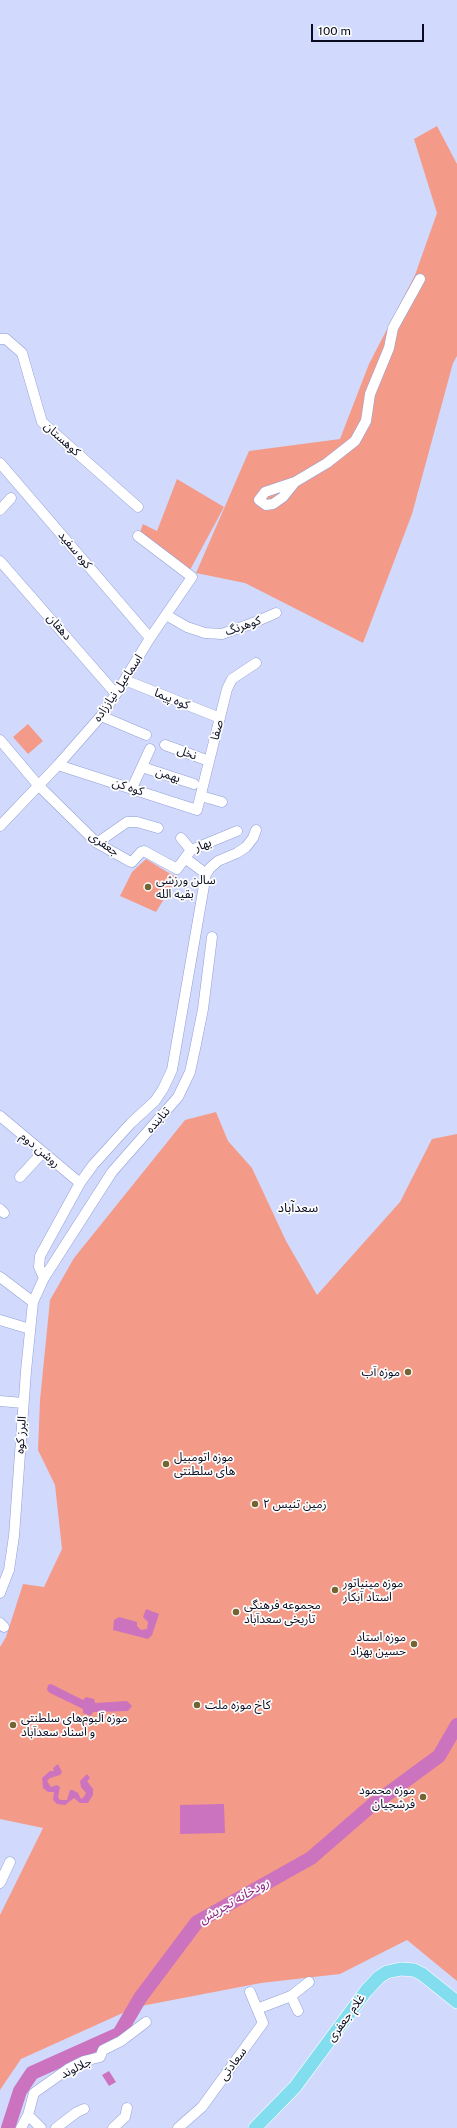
<!DOCTYPE html>
<meta charset="utf-8">
<style>
body{margin:0}
#map{position:relative;width:457px;height:2128px;overflow:hidden;background:#d1dafd;font-family:"Public Sans",sans-serif}
canvas{display:block}
.scale{position:absolute;left:311px;top:24px;width:113px;height:18px;box-sizing:border-box;border:2px solid #090c20;border-top:0;padding-left:5px;font-size:12px;line-height:14px;white-space:nowrap;color:#090c20;-webkit-text-stroke:3px #fdfdfd;paint-order:stroke}
</style>
<div id="map">
<canvas width="457" height="2128"></canvas>
<div class="scale">100 m</div>
</div>
<script>
const c = document.querySelector('canvas').getContext('2d');
c.lineJoin = 'round';
function fillPath(path, color) {
  c.fillStyle = color;
  c.fill(path, 'evenodd');
}
function toPath(rows) {
  const path = new Path2D();
  for (const r of rows) {
    path.moveTo(r[0], r[1]);
    for (let i = 2; i < r.length; i += 2) path.lineTo(r[i], r[i + 1]);
  }
  return path;
}
function stroke(path, color, width, dash) {
  c.strokeStyle = color;
  c.lineWidth = width;
  c.lineCap = dash ? 'butt' : 'round';
  c.setLineDash(dash || []);
  c.stroke(path);
}
function drawText(font, color, halo, rows, align = 'center') {
  c.font = font + ' "Public Sans","Noto Sans Arabic",sans-serif';
  c.lineWidth = 3.5;
  c.setLineDash([]);
  c.textBaseline = 'middle';
  c.strokeStyle = halo;
  c.fillStyle = color;
  for (const [text, x, y, turn = 0] of rows) {
    c.save();
    c.translate(x, y);
    c.rotate((+turn || 0) * Math.PI / 180);
    c.textAlign = isNaN(turn) ? turn : align;
    if (halo) c.strokeText(text, 0, 0);
    c.fillText(text, 0, 0);
    c.restore();
  }
}
fillPath(toPath([
 [437,126,457,164,457,356,453,363,412,514,363,643,245,583,196,573,249,451,340,439,369,364,415,275,437,213,414,139],
 [177,479,224,507,190,570,139,535,143,524,157,531],
 [28,724,43,741,28,754,13,737],
 [146,859,177,878,156,912,120,896,132,872],
 [216,1112,228,1141,252,1168,286,1241,317,1295,400,1202,432,1139,457,1134,457,1981,407,1940,340,1974,261,1983,136,2007,21,2059,0,2090,0,1915,43,1828,0,1819,0,1647,6,1637,23,1584,44,1587,62,1549,55,1485,38,1450,40,1400,50,1300,74,1258,185,1120]
]), '#f39b88');
fillPath(toPath([
 [146,1609,159,1614,152,1635,148,1639,113,1630,114,1620,119,1617,137,1622,137,1626,141,1630,147,1629,148,1622,143,1617],
 [51,1684,83,1700,86,1697,94,1699,95,1703,127,1701,132,1706,128,1711,93,1712,91,1716,83,1713,83,1709,50,1693,47,1690,48,1685],
 [58,1764,62,1772,60,1775,50,1778,47,1781,51,1787,57,1785,60,1787,58,1797,60,1800,67,1800,70,1790,73,1790,78,1793,81,1799,83,1798,86,1793,81,1787,80,1781,87,1774,90,1778,87,1781,93,1789,93,1795,88,1803,80,1803,74,1798,65,1805,57,1804,53,1800,54,1792,48,1792,43,1788,42,1778,50,1771,54,1771,53,1768],
 [224,1804,225,1833,180,1834,180,1805],
 [109,2071,116,2082,109,2086,102,2075]
]), '#cb73be');
stroke(toPath([
 [8,2128,20,2091,32,2073,119,2034,140,1998,197,1922,311,1858,371,1806,439,1756,457,1725]
]), '#cb73be', 14);
const minor = toPath([
 [0,339,6,339,22,353,42,422,138,507],
 [0,463,150,638],
 [295,482,283,497,273,504,266,505,259,500,265,492,295,482,327,463,355,441,366,421,370,394,389,348,393,328,420,279],
 [0,510,11,498],
 [0,561,116,694],
 [166,615,187,627,205,633,222,634,253,623,276,613],
 [125,680,220,718],
 [101,716,146,735],
 [0,740,38,785,97,843,129,861,132,862,141,852,144,851,177,869,191,850,237,831],
 [165,745,209,761],
 [58,765,197,810,227,689,232,679,256,663],
 [142,767,194,784],
 [132,788,150,749],
 [201,796,222,802],
 [0,826,58,765,101,716,116,694,150,638,192,577,138,536],
 [181,838,191,850],
 [97,843,127,822,137,822,158,828],
 [185,858,201,870],
 [0,1116,80,1183],
 [20,1177,43,1152],
 [0,1209,4,1213],
 [0,1277,33,1302],
 [44,1278,39,1267,40,1256,80,1183,93,1165,131,1123,155,1101,163,1089,172,1070,206,874,210,868,218,861,237,853,246,847,253,838,256,830],
 [0,1320,30,1329],
 [0,1401,23,1403],
 [0,1593,9,1570,14,1536,26,1371,33,1302,44,1278,112,1172,178,1097,190,1072,195,1049,203,1009,212,937],
 [0,1623,4,1627],
 [0,1883,10,1862],
 [291,1996,298,2011],
 [257,2009,291,1996,309,1982],
 [28,2115,41,2128],
 [21,2128,28,2115,34,2093,41,2088,68,2069,84,2061,100,2057,103,2050,121,2041,146,2022],
 [56,2128,77,2112,84,2109],
 [113,2128,125,2117,127,2108],
 [178,2128,202,2107,263,2023,250,1992]
]);
const major = toPath([
 [255,2128,295,2087,366,1991,379,1977,387,1972,401,1969,414,1970,422,1974,457,2002]
]);
stroke(minor, '#919fd6', 11);
stroke(major, '#fff', 14);
stroke(minor, '#fff', 10);
stroke(major, '#82ddee', 13);
for (const [x, y, r, color] of [
 [148,887,4,"#746432"],
 [408,1372,4,"#746432"],
 [166,1464,4,"#746432"],
 [255,1504,4,"#746432"],
 [335,1590,4,"#746432"],
 [236,1612,4,"#746432"],
 [414,1644,4,"#746432"],
 [197,1705,4,"#746432"],
 [13,1725,4,"#746432"],
 [423,1797,4,"#746432"]
]) {
  const dot = new Path2D();
  dot.arc(x, y, r, 0, 2 * Math.PI);
  c.fillStyle = color;
  c.fill(dot);
  stroke(dot, '#fdfdfd', 1.5);
}
drawText('12px', '#090c20', '#fdfdfd', [
 ["کوهستان",62,439,42],
 ["کوه سفید",75,550,50],
 ["کوهرنگ",243,626,-19],
 ["دهقان",59,627,49],
 ["اسماعیل نیاززاده",118,688,-56],
 ["کوه پیما",172,699,22],
 ["صفا",217,730,-76],
 ["نخل",187,753,20],
 ["بهمن",168,775,18],
 ["کوه کن",128,787,18],
 ["جعفری",104,844,35],
 ["بهار",203,845,-21],
 ["تنابنده",158,1120,-49],
 ["روشن دوم",40,1150,40],
 ["البرز کوه",21,1435,-86],
 ["غلام جعفری",346,2018,-54],
 ["سعادتی",233,2064,-54],
 ["جلالوند",76,2068,-26]
]);
drawText('12px', '#090c20', '#fdfdfd', [
 ["سالن ورزشی",156,880],
 ["بقیه الله",156,894],
 ["موزه آب",400,1372,"right"],
 ["موزه اتومبیل",174,1457],
 ["های سلطنتی",174,1471],
 ["زمین تنیس ۲",263,1504],
 ["موزه مینیاتور",343,1583],
 ["استاد آبکار",343,1597],
 ["مجموعه فرهنگی",244,1605],
 ["تاریخی سعدآباد",244,1619],
 ["موزه استاد",406,1637,"right"],
 ["حسین بهزاد",406,1651,"right"],
 ["کاخ موزه ملت",205,1705],
 ["موزه آلبوم‌های سلطنتی",21,1718],
 ["و اسناد سعدآباد",21,1732],
 ["موزه محمود",415,1790,"right"],
 ["فرشچیان",415,1804,"right"]
], 'left');
drawText('13px', '#090c20', '#fdfdfd', [
 ["سعدآباد",298,1208]
]);
drawText('italic 13px', '#8c2280', '#fdfdfd', [
 ["رودخانه تجریش",234,1901,-30]
]);
</script>
